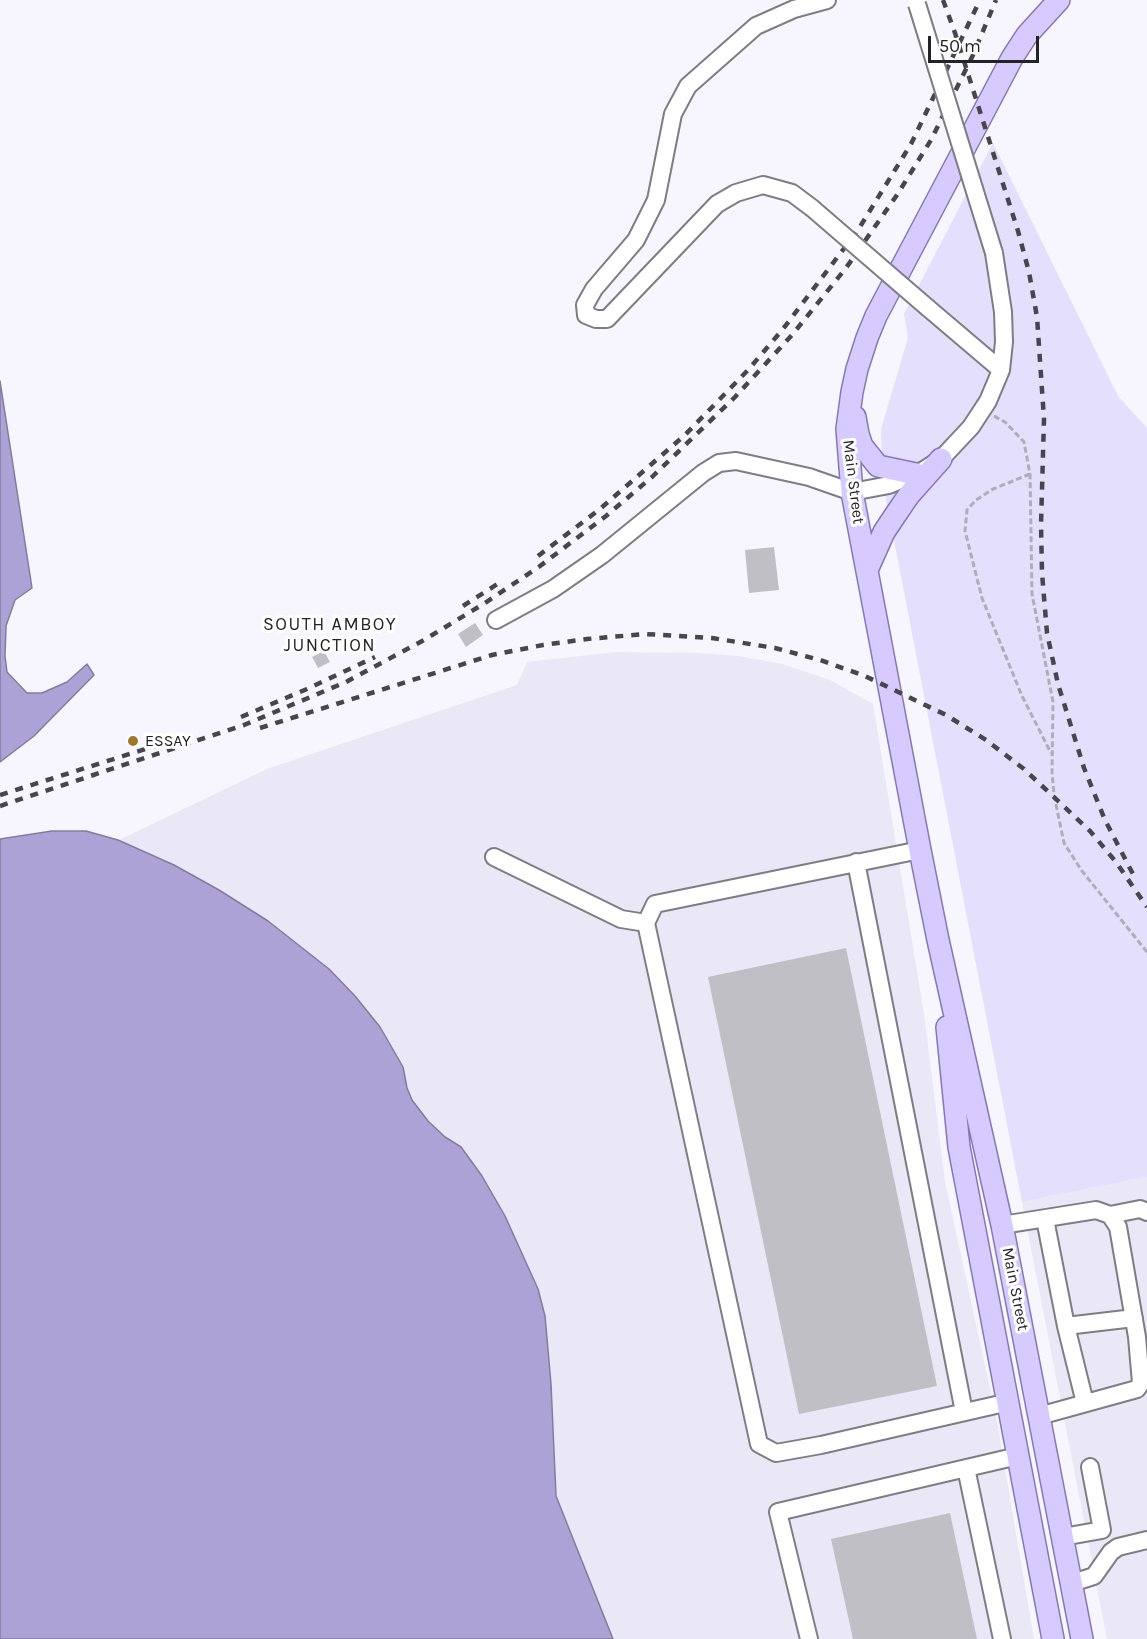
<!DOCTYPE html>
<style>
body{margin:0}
#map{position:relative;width:1147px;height:1639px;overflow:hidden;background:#f7f5fd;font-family:Karla,sans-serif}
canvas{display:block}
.scale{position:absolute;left:928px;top:36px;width:111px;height:27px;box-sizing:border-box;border:3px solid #232326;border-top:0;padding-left:8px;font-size:18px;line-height:21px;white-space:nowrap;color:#232326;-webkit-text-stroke:4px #fff;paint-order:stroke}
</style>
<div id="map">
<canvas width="1147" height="1639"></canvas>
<div class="scale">50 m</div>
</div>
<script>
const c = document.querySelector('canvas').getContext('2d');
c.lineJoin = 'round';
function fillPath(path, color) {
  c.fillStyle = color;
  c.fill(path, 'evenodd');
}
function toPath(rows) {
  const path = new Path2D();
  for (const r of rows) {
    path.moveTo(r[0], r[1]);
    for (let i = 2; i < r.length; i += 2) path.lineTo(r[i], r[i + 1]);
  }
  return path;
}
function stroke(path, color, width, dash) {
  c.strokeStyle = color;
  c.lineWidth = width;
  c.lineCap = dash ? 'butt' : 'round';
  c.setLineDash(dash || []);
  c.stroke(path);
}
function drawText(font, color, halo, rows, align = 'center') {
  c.font = font + ' Karla,sans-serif';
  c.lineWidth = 6;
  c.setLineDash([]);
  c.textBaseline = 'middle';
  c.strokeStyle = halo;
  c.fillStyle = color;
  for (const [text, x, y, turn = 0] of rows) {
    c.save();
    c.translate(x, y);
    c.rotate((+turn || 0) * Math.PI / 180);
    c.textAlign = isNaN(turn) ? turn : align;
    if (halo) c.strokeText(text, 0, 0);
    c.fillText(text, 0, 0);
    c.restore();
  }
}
fillPath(toPath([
 [616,652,696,653,739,656,782,664,830,680,873,704,924,1014,945,1182,996,1416,1034,1639,613,1639,556,1496,551,1384,545,1316,538,1289,505,1216,482,1176,461,1147,445,1137,428,1121,412,1100,407,1088,403,1067,380,1027,355,996,329,969,268,921,174,865,119,840,267,769,517,685,527,662],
 [1147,1177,1147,1639,1107,1639,1022,1202]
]), '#eae7f6');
fillPath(toPath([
 [993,143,1118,396,1147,428,1147,1177,1022,1202,882,478,881,429,908,338,904,314]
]), '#e5dffe');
const water = toPath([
 [0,381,32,588,15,600,6,626,5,656,7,672,27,693,42,693,67,682,87,664,94,675,34,736,0,762,0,381],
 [52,831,86,831,118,840,174,865,219,890,268,921,329,969,355,996,380,1027,403,1067,407,1088,412,1100,428,1121,445,1137,461,1147,482,1176,505,1216,538,1289,545,1316,551,1384,556,1496,613,1639,0,1639,0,839,52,831]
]);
fillPath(water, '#aca2d5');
stroke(water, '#837ca0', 1.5);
fillPath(toPath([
 [774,547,779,590,749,593,745,550],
 [475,623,483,635,466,647,458,634],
 [324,651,330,662,318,668,312,657],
 [846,948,937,1386,799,1414,708,977],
 [950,1513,977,1639,853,1639,831,1539]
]), '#c0bfc6');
const minor = toPath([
 [812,208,792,193,763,185,736,193,717,204,607,319,596,319,586,315,585,305,594,289,636,240,656,200,673,114,688,86,756,26,794,9,827,0],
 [928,308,1001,370],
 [496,620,553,589,602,555,703,473,719,463,736,461,809,477,852,492,889,485,924,470,941,459,971,427,988,401,1001,370,1004,342,1003,312,994,253],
 [920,850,655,904,646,923,759,1444,776,1453,821,1445,1009,1402],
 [494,857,621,919,646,923],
 [856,862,964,1412],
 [1110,1215,1140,1209,1147,1212],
 [1045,1219,1066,1326,1085,1403],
 [1002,1225,1096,1210,1110,1215,1118,1227,1137,1337,1141,1383,1137,1389,1039,1416],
 [1066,1326,1134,1318],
 [966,1468,1002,1639],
 [1063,1537,1102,1530,1090,1467],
 [1072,1583,1094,1576,1111,1552,1118,1547,1147,1540],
 [809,1639,778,1512,1018,1456]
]);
const major = toPath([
 [1059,0,1027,35,1012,58,876,316,867,338,857,369,852,392,847,429,852,492,920,850,938,940,1002,1225,1082,1639],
 [855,417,858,434,862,446,878,466,916,474],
 [867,570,884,532,896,514,909,495,941,459],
 [947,1027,959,1147,1053,1639]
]);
stroke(minor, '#7e7d84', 20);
stroke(major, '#8679b3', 24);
stroke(toPath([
 [994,416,1005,422,1024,442,1030,474,1032,594,1053,702,1052,772,1054,795,1064,843,1082,871,1147,952],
 [1030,474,993,489,976,500,967,510,965,531,982,598,1022,696,1051,753]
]), '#afaeb4', 3, [6, 3]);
stroke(minor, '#fff', 16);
stroke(major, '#d6caff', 21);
stroke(toPath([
 [943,0,955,33,1018,231,1029,272,1037,317,1044,419,1041,525,1042,573,1047,633,1058,684,1084,768,1105,820,1135,878],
 [538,556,600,509,685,435,748,370,783,329,858,230,911,144,980,0],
 [463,606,499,583],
 [241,717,307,689,375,657],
 [260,728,492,655,543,645,587,639,645,634,712,638,775,648,820,660,865,676,946,715,986,740,1024,769,1090,831,1116,862,1147,907],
 [0,795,158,745],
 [0,806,244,725,346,682,424,640,485,603,540,566,606,516,652,477,735,397,792,335,846,268,897,195,931,140,973,55,996,0]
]), '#47464a', 4.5, [8, 8]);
const minorBridge = toPath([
 [917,4,994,253],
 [812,208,928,308]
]);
stroke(minorBridge, '#7e7d84', 20, []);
stroke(minorBridge, '#fff', 16);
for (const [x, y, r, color] of [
 [133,741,6,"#9d7925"]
]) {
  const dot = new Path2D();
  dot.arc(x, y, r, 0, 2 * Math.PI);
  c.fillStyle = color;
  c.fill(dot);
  stroke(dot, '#fff', 2);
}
drawText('16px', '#232326', '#fff', [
 ["Main Street",853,482,83],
 ["Main Street",1015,1289,79]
]);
drawText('16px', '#232326', '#fff', [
 ["ESSAY",145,741]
], 'left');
c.letterSpacing = '1.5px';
drawText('18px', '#232326', '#fff', [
 ["SOUTH AMBOY",330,625],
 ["JUNCTION",330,646]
]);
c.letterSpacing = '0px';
</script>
